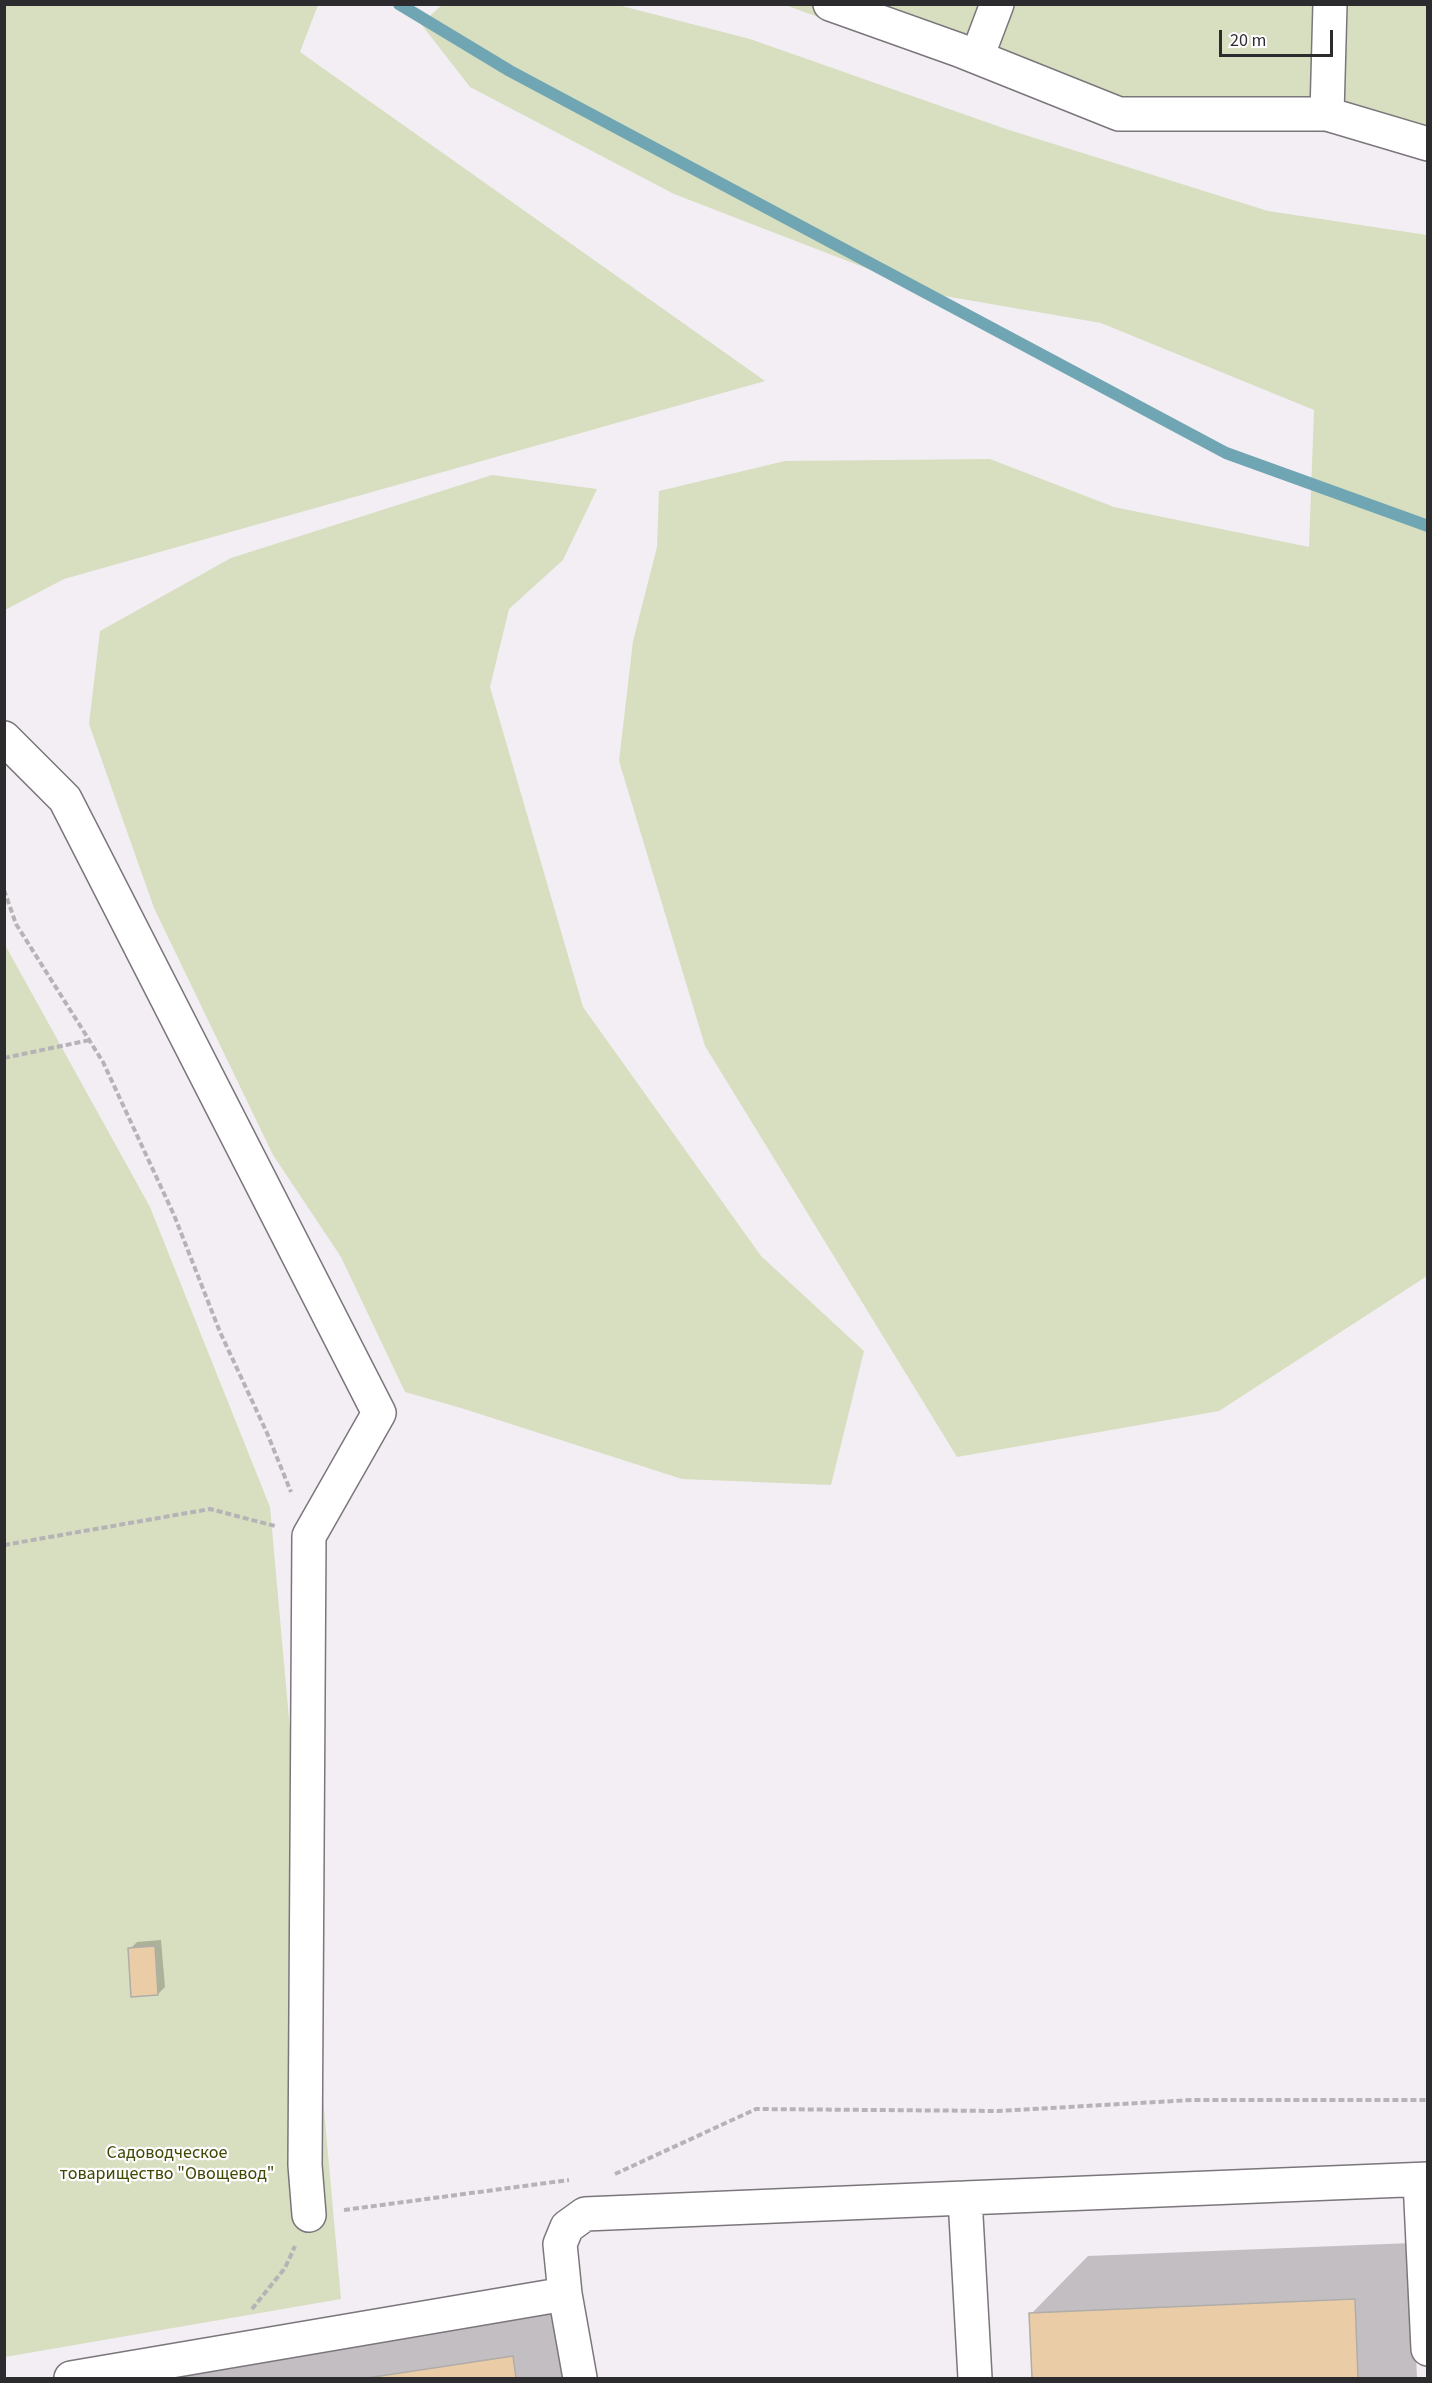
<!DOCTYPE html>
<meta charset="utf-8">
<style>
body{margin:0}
#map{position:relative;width:1432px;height:2383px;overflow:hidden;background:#f3eef3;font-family:"Source Sans 3",sans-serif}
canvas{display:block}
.frame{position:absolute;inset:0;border:6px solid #2c2b2d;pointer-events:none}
.scale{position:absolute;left:1219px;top:30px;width:114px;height:27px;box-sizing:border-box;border:3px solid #2c2b2d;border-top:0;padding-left:8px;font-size:18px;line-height:21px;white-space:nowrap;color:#2c2b2d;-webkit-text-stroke:4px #fffcff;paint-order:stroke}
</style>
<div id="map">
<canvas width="1432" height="2383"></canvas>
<div class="frame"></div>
<div class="scale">20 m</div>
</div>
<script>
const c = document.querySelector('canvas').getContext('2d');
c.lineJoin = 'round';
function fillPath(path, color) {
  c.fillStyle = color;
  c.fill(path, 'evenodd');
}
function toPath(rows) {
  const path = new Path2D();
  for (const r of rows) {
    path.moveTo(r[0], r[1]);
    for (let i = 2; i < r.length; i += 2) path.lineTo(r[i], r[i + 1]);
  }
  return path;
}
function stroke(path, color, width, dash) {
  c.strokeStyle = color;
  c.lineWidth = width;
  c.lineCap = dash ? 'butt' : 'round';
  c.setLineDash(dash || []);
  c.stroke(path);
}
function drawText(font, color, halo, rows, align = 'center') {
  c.font = font + ' "Source Sans 3",sans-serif';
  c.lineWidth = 4.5;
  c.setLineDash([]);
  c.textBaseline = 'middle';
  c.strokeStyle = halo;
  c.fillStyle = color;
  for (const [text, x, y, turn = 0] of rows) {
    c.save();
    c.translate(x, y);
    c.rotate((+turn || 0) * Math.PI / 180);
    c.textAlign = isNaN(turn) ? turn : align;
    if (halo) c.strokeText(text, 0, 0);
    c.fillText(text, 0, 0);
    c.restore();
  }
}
fillPath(toPath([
 [5,4,318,5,300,52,765,381,64,579,5,610],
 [443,4,618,5,750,39,1006,129,1268,211,1427,235,1427,1276,1219,1411,957,1457,705,1046,619,761,633,641,657,547,659,491,785,461,990,459,1114,507,1309,547,1314,410,1101,323,933,294,674,194,470,87,421,24],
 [785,5,1427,5,1427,152,1371,137,1072,109],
 [492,475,597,489,563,560,509,609,490,687,583,1007,761,1256,864,1351,831,1485,682,1479,461,1408,405,1392,341,1257,273,1155,154,908,89,724,100,631,231,558],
 [4,943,150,1207,270,1507,341,2299,5,2357]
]), '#d7dfc0');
fillPath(toPath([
 [161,1940,165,1987,158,1994,130,1949,137,1942],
 [1411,2243,1417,2378,1034,2378,1031,2314,1088,2256],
 [570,2299,582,2378,60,2378]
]), '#0003');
stroke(toPath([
 [399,4,510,71,1226,453,1428,526]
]), '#70a6b3', 12);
const building = toPath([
 [155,1946,158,1995,131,1997,128,1948,155,1946],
 [1355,2299,1358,2378,1032,2378,1029,2313,1355,2299],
 [513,2356,516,2378,367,2378,513,2356]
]);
fillPath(building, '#eacda7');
stroke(building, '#b0aca7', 1.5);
const minor = toPath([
 [830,4,959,50,1119,114,1327,114,1428,144],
 [977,57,997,4],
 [1327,114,1330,4],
 [4,738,65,799,379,1413,309,1536,305,2165,309,2215],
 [1420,2180,1428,2349],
 [565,2294,560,2244,567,2227,585,2214,965,2198],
 [71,2378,565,2294,580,2378],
 [975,2378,965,2198,1428,2179]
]);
stroke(minor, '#7b767b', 36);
stroke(toPath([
 [4,890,16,924,103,1062,174,1215,220,1332,267,1433,291,1492],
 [4,1058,90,1040],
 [4,1545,210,1509,275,1526],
 [615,2174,756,2109,997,2111,1192,2100,1428,2100],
 [344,2210,569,2180],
 [252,2309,285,2268,295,2246]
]), '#b6b3b7', 4, [6, 3]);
stroke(minor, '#fff', 33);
drawText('18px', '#3f4900', '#fffcff', [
 ["Садоводческое",167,2154],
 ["товарищество \"Овощевод\"",167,2175]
]);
</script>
